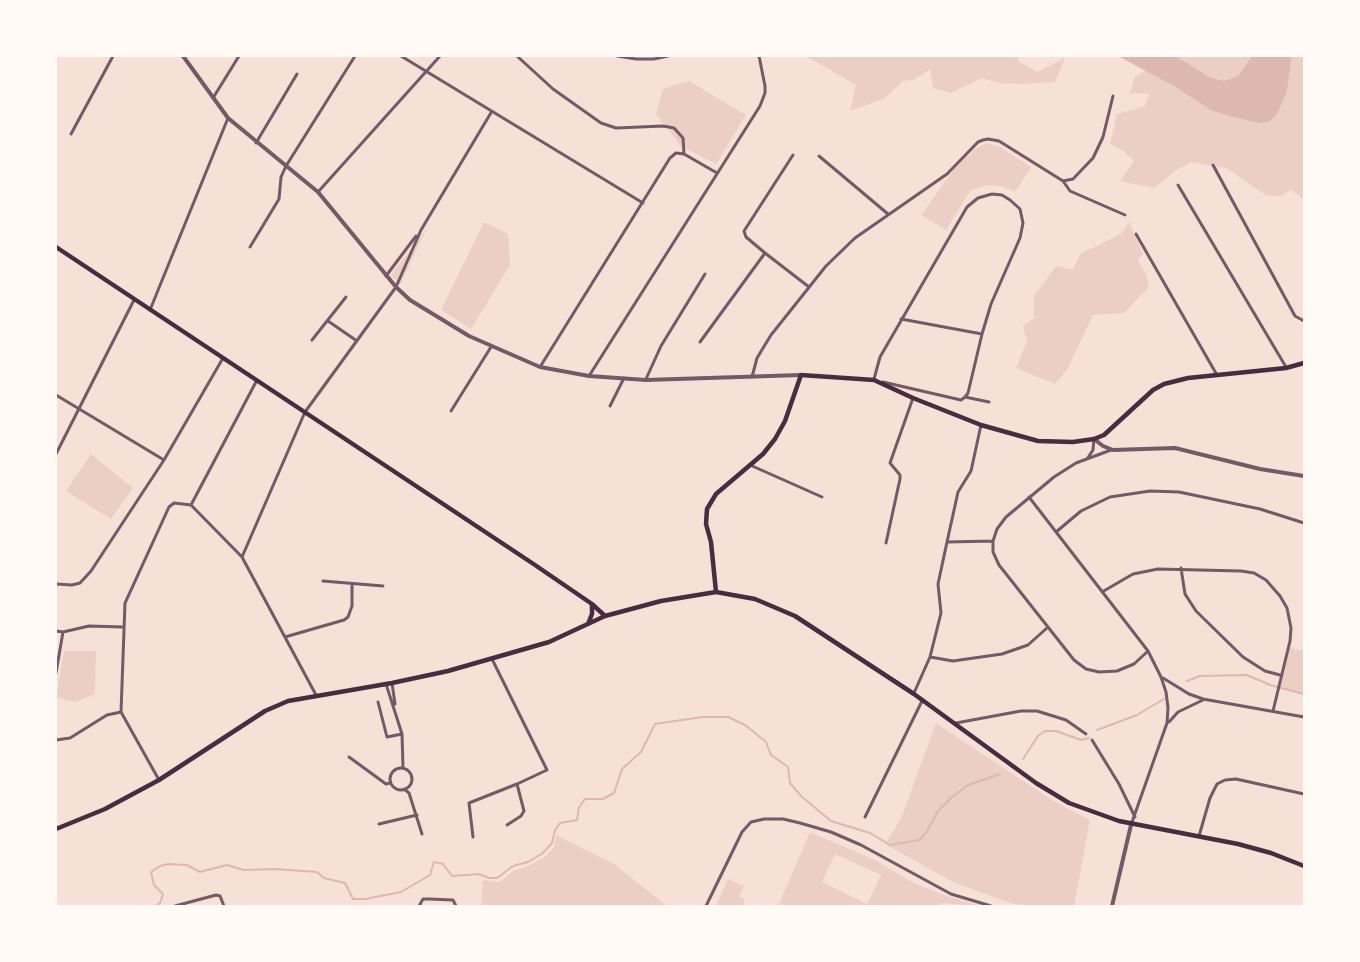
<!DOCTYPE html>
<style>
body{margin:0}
#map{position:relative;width:1360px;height:962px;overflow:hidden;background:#f7e1d7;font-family:"Sofia Sans Condensed",sans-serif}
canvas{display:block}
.frame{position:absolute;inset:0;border:57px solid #fffaf5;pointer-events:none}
</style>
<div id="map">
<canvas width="1360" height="962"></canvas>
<div class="frame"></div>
</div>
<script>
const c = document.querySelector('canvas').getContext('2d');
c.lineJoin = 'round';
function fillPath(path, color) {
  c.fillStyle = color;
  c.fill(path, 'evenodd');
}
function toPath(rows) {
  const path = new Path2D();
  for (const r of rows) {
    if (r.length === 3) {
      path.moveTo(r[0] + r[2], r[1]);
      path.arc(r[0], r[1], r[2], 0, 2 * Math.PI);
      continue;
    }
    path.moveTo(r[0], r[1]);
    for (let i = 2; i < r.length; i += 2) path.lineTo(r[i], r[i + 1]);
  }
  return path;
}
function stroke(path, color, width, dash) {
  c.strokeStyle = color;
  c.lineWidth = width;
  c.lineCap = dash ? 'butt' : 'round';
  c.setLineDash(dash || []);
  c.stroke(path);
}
fillPath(toPath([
 [806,56,1019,56,1019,62,1037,72,1065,58,1055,82,1021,84,998,83,982,78,951,93,933,88,930,69,914,80,903,81,885,98,850,111,856,85],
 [1176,56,1252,56,1238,76,1224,81,1209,77],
 [1292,56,1304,56,1304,199,1291,190,1280,196,1267,196,1226,168,1191,162,1176,170,1154,188,1120,181,1134,161,1122,150,1110,144,1117,114,1145,106,1149,94,1130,93,1134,78,1146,70,1174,86,1287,91],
 [689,81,746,115,716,164,681,146,656,114,663,89],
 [986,143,1000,147,1031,167,1015,192,1001,186,987,185,970,191,946,230,921,215,955,168,974,150],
 [484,222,508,234,510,265,471,329,441,310],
 [1129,222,1143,254,1138,260,1146,274,1149,287,1124,313,1093,315,1067,370,1055,384,1016,368,1027,342,1023,326,1034,318,1034,296,1056,266,1073,270,1080,254,1121,234],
 [427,228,400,285,391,275],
 [91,454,133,488,111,519,66,491],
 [1288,648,1304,651,1304,694,1280,688],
 [64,651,96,651,95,694,76,702,56,698],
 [936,723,1055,802,1090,820,1074,906,1027,906,1010,903,953,882,885,844,901,819],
 [810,832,875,860,914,883,949,897,981,906,941,903,940,906,778,906],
 [835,854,881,875,867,904,822,882],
 [556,835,614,864,667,906,481,906,483,880,500,882,513,871,526,867,545,857,554,847],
 [728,879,744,886,739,896,744,899,744,906,716,906]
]), '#ebcfc5');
fillPath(toPath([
 [1118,56,1176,56,1209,77,1224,81,1238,76,1252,56,1292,56,1287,91,1277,114,1270,121,1260,123,1230,116,1211,110,1174,86]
]), '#dcb8b0');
stroke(toPath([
 [1187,681,1200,676,1247,675,1270,685,1304,694],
 [1097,730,1137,715,1164,699],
 [1023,759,1038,736,1045,731,1056,731,1081,740,1089,738],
 [155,906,160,903,163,894,154,885,151,872,160,866,168,864,187,865,200,872,227,865,244,870,275,869,317,872,324,878,345,883,353,899,365,899,401,892,430,875,434,862,443,864,452,876,479,874,489,878,497,878,513,866,528,862,543,853,552,843,555,830,560,823,577,820,579,807,585,799,603,799,614,793,622,769,641,752,655,724,702,717,728,717,745,725,766,742,771,755,788,767,790,783,801,796,831,821,870,833,890,845,919,840,926,833,938,811,952,797,968,785,1000,774]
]), '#dcb8b0', 2);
stroke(toPath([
 [401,56,643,203],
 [517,56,553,89,601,123,616,128,663,126,674,128,683,138,684,154],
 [617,56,636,59,654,59,668,56],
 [213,98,239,56],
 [71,134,113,56],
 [256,143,297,74],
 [793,155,744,231,746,237,765,253,809,287],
 [819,156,888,214],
 [1213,165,1295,316,1304,321],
 [1063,181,1073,179,1093,158,1103,137,1113,96],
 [1178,185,1286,367],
 [318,192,440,56],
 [1136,234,1217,375],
 [250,247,279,199,281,177,286,166,355,56],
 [386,276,416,236],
 [150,310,228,118],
 [901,319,982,334],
 [328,321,357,341],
 [312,340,346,297],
 [700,342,765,253],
 [540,367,670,158,676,153,684,154,717,173],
 [589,376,760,106,765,93,765,86,759,56],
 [752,377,757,358,771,335,826,266,855,238,947,174,978,142,983,140,988,139,999,141,1063,181,1070,191,1125,215],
 [646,379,661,346,705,274],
 [874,379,880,357,967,207,978,198,992,194,1002,195,1010,200,1020,209,1023,223,1020,238,991,304,982,334,968,393,965,397],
 [883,382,961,400,965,397,989,402],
 [56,395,164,460],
 [610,406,624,378],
 [451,411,491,347],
 [1111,450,1076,463,1054,477,1006,517,997,529,993,541,993,552,999,565,1074,660,1086,669,1099,672,1117,671,1134,664,1148,651],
 [56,454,134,300],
 [1087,459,1093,450,1094,439],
 [750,465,822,497],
 [1029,497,1148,651,1161,677,1166,692,1168,708,1167,723,1131,825],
 [191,505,242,557,316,695],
 [191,505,257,380],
 [1056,532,1081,511,1110,497,1150,491,1179,492,1260,509,1304,523],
 [947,542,993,541],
 [886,543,900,479,900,475,890,463,913,398],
 [242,557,305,412,396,287,421,230,492,111],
 [1181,568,1185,594,1196,611,1243,657,1265,671,1280,675],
 [323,581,383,586],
 [56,584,72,585,80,583,91,571,164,460,223,358],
 [1102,592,1133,574,1158,569,1241,571,1254,573,1266,580,1280,596,1287,608,1291,628,1290,641,1273,711],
 [56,631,63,632,89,626,123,627],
 [285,637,344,620,348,617,352,606,352,584],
 [930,657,953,661,1002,654,1028,645,1048,627],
 [56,673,63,632],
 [1163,678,1189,694,1203,699,1304,717],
 [392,683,395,704],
 [386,684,402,734,403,767],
 [914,693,930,657,941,613,938,584,947,542,958,492,971,471,981,425],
 [378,702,387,737,402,734],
 [1169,722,1178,712,1203,700],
 [956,723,1021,711,1037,711,1066,720,1086,734],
 [56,740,70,738,107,715,121,712],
 [1092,740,1119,784,1135,817],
 [349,757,386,784,390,783],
 [401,779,11],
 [159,780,121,712,125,603,169,507,174,503,191,505],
 [404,789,409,793,422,834],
 [865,817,922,701],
 [379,824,417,815],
 [507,825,521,816,524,811,517,784],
 [1199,836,1210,798,1217,784,1225,780,1236,779,1304,794],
 [473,837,469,803,517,784,547,770,492,659],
 [175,906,216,895,220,896,224,906],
 [419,906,423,899,429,899,453,900,456,906],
 [706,906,742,832,751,822,764,819,783,819,800,823,831,832,861,845,951,894,991,906]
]), '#755966', 3);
stroke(toPath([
 [183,56,228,118,318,192,396,287,410,300,469,336,540,367,589,376,646,380,801,375],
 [1094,439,1103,446,1113,450,1175,448,1260,469,1304,476],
 [1112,906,1131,825]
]), '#755966', 4);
stroke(toPath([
 [56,247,535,565,592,604,605,616],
 [716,592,711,542,706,524,707,509,716,494,763,454,775,439,785,421,801,375,874,380,913,398,981,425,1038,441,1073,442,1094,439,1104,435,1153,390,1164,384,1188,378,1286,368,1304,363],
 [588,624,592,614,592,604],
 [56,829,105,809,159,780,265,711,288,701,392,683,448,671,549,642,605,616,661,601,716,592,755,599,795,616,914,694,1036,783,1069,803,1119,821,1238,844,1271,853,1304,866]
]), '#4a2c40', 4.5);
</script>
